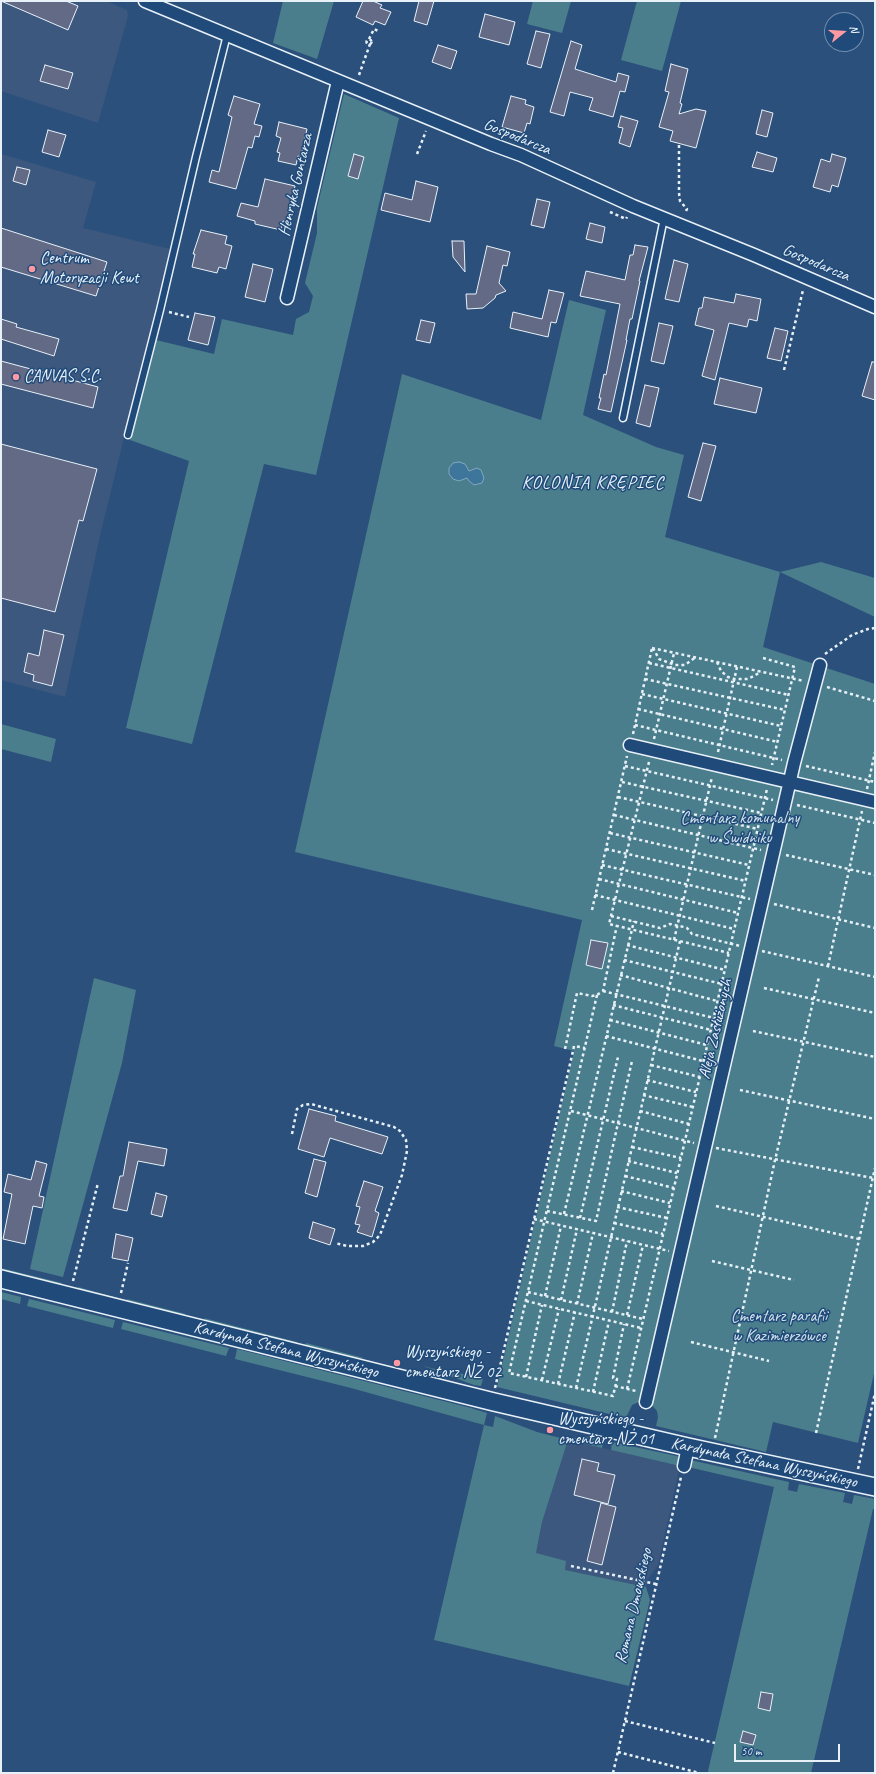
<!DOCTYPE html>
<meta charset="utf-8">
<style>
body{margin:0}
#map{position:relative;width:876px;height:1774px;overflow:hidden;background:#2c507c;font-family:Caveat,sans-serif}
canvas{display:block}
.frame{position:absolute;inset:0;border:2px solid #e8f1f8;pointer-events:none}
.north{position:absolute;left:824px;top:12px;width:40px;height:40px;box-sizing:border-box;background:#1f4a7a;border:1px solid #6f8dac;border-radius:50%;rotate:73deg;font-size:11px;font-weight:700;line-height:16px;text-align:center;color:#e8f1f8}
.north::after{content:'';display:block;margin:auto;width:14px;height:18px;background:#ff9aa2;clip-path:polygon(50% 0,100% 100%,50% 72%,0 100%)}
.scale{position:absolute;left:734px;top:1744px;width:106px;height:18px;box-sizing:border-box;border:2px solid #e8f1f8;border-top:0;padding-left:5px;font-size:12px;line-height:14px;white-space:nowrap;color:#e8f1f8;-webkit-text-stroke:3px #1f4a7a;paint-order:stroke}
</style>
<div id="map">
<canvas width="876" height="1774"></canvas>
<div class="frame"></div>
<div class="north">N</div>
<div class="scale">50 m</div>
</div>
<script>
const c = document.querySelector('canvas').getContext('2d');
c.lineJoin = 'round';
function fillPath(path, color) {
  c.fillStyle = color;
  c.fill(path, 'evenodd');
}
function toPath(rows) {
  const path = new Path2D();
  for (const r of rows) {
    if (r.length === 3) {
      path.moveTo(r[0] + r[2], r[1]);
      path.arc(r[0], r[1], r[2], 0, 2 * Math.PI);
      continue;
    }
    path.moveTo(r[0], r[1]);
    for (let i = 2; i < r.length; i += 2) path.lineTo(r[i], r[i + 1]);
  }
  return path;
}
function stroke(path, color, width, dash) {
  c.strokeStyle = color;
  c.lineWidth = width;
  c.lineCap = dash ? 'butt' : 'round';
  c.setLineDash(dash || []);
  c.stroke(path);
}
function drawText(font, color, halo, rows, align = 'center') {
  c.font = font + ' Caveat,sans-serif';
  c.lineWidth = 3;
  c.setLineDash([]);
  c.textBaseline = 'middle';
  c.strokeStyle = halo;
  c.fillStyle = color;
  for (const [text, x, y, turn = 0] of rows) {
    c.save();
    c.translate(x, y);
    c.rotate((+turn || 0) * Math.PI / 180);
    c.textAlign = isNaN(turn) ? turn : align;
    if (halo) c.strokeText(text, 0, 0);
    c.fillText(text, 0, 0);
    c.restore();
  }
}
fillPath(toPath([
 [1,1,106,1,127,10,128,16,98,123,1,91],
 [1,154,96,182,83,228,170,249,100,536,65,697,1,680],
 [568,1440,680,1466,658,1565,648,1579,646,1587,564,1570,536,1553,542,1522]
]), '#3c587f');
fillPath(toPath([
 [283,1,334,1,317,59,273,43],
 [533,1,571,1,562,33,527,24],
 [637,1,681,1,662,71,621,60],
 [344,94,399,118,316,475,264,464,192,744,126,728,189,461,130,440,156,340,214,354,222,319,293,335,296,319,309,312,313,296,305,283,317,233,317,208],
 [569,300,606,310,583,415,656,447,684,455,665,537,780,572,821,562,875,578,875,617,780,572,763,647,875,684,875,1369,858,1443,773,1422,766,1452,656,1426,658,1417,657,1411,650,1403,641,1401,632,1405,626,1418,497,1387,574,1051,554,1046,582,920,295,852,402,374,541,420],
 [1,724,56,739,51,762,1,749],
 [94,978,136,990,122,1063,63,1277,30,1269],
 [1,1268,62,1283,61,1286,1,1272],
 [78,1287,118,1298,118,1300,78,1291],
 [1,1292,21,1297,20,1304,1,1299],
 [29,1299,115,1320,113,1328,27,1306],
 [127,1299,186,1314,180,1316,127,1302],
 [204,1318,297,1342,297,1344,208,1323],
 [123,1322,229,1348,226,1356,121,1329],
 [306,1343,364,1358,352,1359,305,1346],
 [237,1349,471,1408,487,1413,484,1425,488,1426,493,1427,495,1416,537,1432,568,1440,570,1438,592,1437,604,1439,602,1448,568,1440,542,1522,536,1553,566,1561,565,1570,646,1587,650,1600,629,1686,434,1640,484,1425,351,1388,235,1359],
 [423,1366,443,1371,477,1376,483,1379,481,1386,474,1385],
 [612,1442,681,1457,680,1466,611,1450],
 [690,1460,789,1482,788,1490,797,1492,799,1484,845,1493,843,1502,852,1504,854,1495,875,1499,875,1509,873,1509,811,1773,709,1773,708,1771,774,1487,688,1467]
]), '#4a7e8c');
const water = toPath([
 [459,462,465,464,469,471,477,468,481,470,484,478,482,483,474,485,469,481,467,478,459,481,453,479,449,474,449,468,453,463,459,462]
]);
fillPath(water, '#3e769b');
stroke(water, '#82a7c0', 1);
const building = toPath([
 [1,1,66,1,78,6,68,30,1,1],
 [363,1,373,1,382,5,380,8,391,12,385,25,375,21,373,25,356,17,363,1],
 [419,1,434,1,427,25,414,21,419,1],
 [485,14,515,22,509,45,479,37,485,14],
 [536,31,550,34,541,68,527,64,536,31],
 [571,41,582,45,575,69,616,82,618,73,629,76,625,92,620,91,613,117,589,110,593,98,570,92,564,116,550,112,571,41],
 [438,45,457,51,451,69,432,62,438,45],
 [671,64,688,69,680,103,682,104,679,114,696,109,706,111,696,148,670,141,673,131,659,127,669,92,665,91,671,64],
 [45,65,73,73,68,89,40,81,45,65],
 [234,96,260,104,254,124,262,126,259,137,255,136,252,148,248,147,236,189,209,182,212,170,219,172,232,117,228,115,234,96],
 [511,96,526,100,525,104,534,107,530,124,527,123,524,133,502,127,511,96],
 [762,110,773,113,767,137,756,134,762,110],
 [621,116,638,121,630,147,619,143,623,128,618,127,621,116],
 [279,122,307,129,301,157,298,156,296,165,278,161,280,153,277,152,281,138,276,136,279,122],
 [48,130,66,135,59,157,42,152,48,130],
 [757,152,777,158,773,172,752,167,757,152],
 [354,154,364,157,358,179,348,176,354,154],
 [832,154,846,158,838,187,832,185,830,192,813,187,821,159,830,162,832,154],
 [17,167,30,170,26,185,13,181,17,167],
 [265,179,295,186,287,222,283,221,281,230,255,224,255,221,237,216,241,203,258,207,265,179],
 [416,181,438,187,430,222,381,210,385,193,412,200,416,181],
 [537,199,550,202,544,228,531,225,537,199],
 [590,223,605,227,602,243,586,239,590,223],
 [1,228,107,262,96,296,1,267,1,228],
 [201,230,227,236,225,244,232,246,226,269,219,267,217,273,192,267,195,254,193,254,201,230],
 [452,241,464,241,465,272,453,257,452,241],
 [635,245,648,247,639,281,640,281,632,319,630,319,626,340,627,340,611,412,598,409,601,398,599,398,604,374,606,375,620,304,580,296,586,271,625,280,630,255,633,255,635,245],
 [487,246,510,252,507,266,503,265,499,283,506,291,496,295,495,298,483,308,467,309,466,294,476,294,487,246],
 [674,260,688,264,679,302,665,299,674,260],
 [253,264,273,269,265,302,245,297,253,264],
 [549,290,564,293,556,323,551,322,548,337,510,328,513,312,542,319,549,290],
 [736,294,761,299,757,321,749,319,747,327,729,323,715,380,702,376,714,330,695,325,699,308,702,308,704,297,734,303,736,294],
 [195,313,215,317,208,345,188,340,195,313],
 [1,319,17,324,16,327,59,339,54,356,1,339,1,319],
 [421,320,435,323,430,343,416,340,421,320],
 [659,323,673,326,664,364,651,361,659,323],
 [775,328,788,331,781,361,767,358,775,328],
 [1,361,98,387,93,408,1,384,1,361],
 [872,362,875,362,875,400,862,396,872,362],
 [720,378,762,388,756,413,714,404,720,378],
 [645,385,659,388,650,427,636,423,645,385],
 [703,443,716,446,701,501,688,497,703,443],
 [1,444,97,469,83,521,79,520,55,612,1,598,1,444],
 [44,630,64,635,52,686,33,681,34,675,24,672,28,653,39,656,44,630],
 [591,940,608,943,602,969,586,965,591,940],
 [309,1109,336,1116,335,1121,388,1137,382,1154,330,1138,324,1157,298,1149,309,1109],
 [129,1142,167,1149,164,1166,138,1161,127,1211,113,1208,120,1176,123,1176,129,1142],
 [314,1159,326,1162,317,1197,305,1193,314,1159],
 [36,1161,47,1164,39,1196,44,1197,42,1208,33,1206,25,1244,3,1239,12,1194,4,1192,8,1174,31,1180,36,1161],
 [364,1181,383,1187,375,1211,379,1213,372,1237,357,1232,360,1225,355,1224,360,1207,356,1206,364,1181],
 [156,1193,167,1196,162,1217,151,1214,156,1193],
 [313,1222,335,1229,330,1245,309,1238,313,1222],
 [116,1234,133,1238,128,1261,112,1258,116,1234],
 [582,1459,599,1463,597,1471,615,1475,608,1504,574,1495,582,1459],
 [601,1503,616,1507,602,1565,587,1561,601,1503],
 [761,1692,773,1694,770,1711,758,1708,761,1692],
 [743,1731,756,1735,753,1745,740,1742,743,1731]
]);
fillPath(building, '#626a85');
stroke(building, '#e8f1f8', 1);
const lane = toPath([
 [623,418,664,218],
 [128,435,160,310,196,157,227,35]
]);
const street = toPath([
 [145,1,491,144,521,155,633,206,754,255,875,307],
 [287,298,338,81],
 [630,745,875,802],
 [646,1402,794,763,820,665],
 [684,1466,688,1447]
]);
const secondary = toPath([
 [1,1279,494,1402,688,1447,875,1487]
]);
stroke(lane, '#e8f1f8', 9);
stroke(street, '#e8f1f8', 15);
stroke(secondary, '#e8f1f8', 20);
stroke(toPath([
 [369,39,374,29,378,31],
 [369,42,2.5],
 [359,75,370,44],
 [524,143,526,135],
 [679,145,679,193,680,201,687,209,685,213],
 [417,154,426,131],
 [610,212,626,219,627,217],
 [169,312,189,317],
 [784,370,803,290],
 [652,648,804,681],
 [653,648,659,659,675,665,685,665,696,657],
 [825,654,852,635,868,629,875,628],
 [763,658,795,667,772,765],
 [717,662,721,671,728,677,734,679,748,679,761,672],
 [649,663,789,695],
 [645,679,785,710],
 [827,687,875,701],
 [642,694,781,726],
 [638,709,778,742],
 [635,725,782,760],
 [633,734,652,648],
 [654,739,674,653],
 [718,752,737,667],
 [649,762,609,924,729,953],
 [625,766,773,800],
 [806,766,875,782],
 [622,782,761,813],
 [867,789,875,752],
 [618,797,758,829],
 [797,805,875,823],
 [614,815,761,850],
 [610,833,749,865],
 [606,849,746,881],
 [786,855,875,875],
 [602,865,750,899],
 [599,879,738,913],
 [595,895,734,929],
 [774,904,875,928],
 [592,910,627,756],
 [611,916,660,928,670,924,684,927,687,928,692,934,740,946],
 [674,940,712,777],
 [627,945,725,970],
 [762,951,875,977],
 [624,960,722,984],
 [828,966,862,811],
 [620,975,717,1001],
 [764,988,875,1013],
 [603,991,722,1020],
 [597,995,509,1373,613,1396,617,1379,613,1378,624,1324],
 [613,1005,711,1030],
 [610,1020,707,1045],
 [753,1031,875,1057],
 [606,1036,703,1061],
 [565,1049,577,993,592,996,597,995,603,991,617,925],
 [651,1065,700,1077],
 [647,1080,696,1092],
 [740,1090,875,1119],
 [643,1095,693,1107],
 [571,1111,694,1143],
 [640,1111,689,1124],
 [292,1134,297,1109,303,1105,311,1104,394,1127,400,1131,406,1140,407,1151,402,1175,380,1235,373,1242,363,1246,347,1246,335,1243],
 [632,1147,681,1158],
 [716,1148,873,1178],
 [628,1161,677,1173],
 [625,1176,674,1188],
 [621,1191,670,1203],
 [716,1206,859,1239],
 [617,1207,667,1218],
 [547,1211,596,1221,632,1061],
 [564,1214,634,921],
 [580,1218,618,1057],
 [534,1219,669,1251],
 [614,1223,663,1234],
 [712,1261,794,1280],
 [73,1281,98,1183],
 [528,1292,643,1319],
 [121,1293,128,1263],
 [545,1296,561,1226],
 [561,1300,577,1229],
 [526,1301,641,1328],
 [577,1304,593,1233],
 [612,1312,627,1241],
 [627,1315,643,1245],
 [691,1342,769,1361],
 [526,1377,542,1305],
 [542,1380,559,1309],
 [558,1384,575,1312],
 [615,1386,636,1391],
 [495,1388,573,1051,574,1046,585,1048],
 [576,1388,680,941],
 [627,1389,767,789],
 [593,1392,609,1321],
 [816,1433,875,1168],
 [715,1438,775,1160,819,977],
 [858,1469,875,1393],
 [571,1566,656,1584],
 [625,1721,715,1743],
 [618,1752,699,1773],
 [613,1773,681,1477]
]), '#e8f1f8', 2.5, [3, 3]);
stroke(lane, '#1f4a7a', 6);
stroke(street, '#1f4a7a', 12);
stroke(secondary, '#1f4a7a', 17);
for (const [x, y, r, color] of [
 [32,269,4,"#ff9aa2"],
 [16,377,4,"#ff9aa2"],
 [397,1363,4,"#ff9aa2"],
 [550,1430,4,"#ff9aa2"]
]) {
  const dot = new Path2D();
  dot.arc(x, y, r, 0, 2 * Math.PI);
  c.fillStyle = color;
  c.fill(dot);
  stroke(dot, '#1f4a7a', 1.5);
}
drawText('17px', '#e8f1f8', '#1f4a7a', [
 ["Gospodarcza",517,137,22],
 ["Henryka Gontarza",296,185,-77],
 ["Gospodarcza",816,263,23],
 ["Aleja Zasłużonych",716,1029,-77],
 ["Kardynała Stefana Wyszyńskiego",286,1350,14],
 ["Kardynała Stefana Wyszyńskiego",764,1463,12],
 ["Romana Dmowskiego",634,1606,-77]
]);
drawText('17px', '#e8f1f8', '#1f4a7a', [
 ["Centrum",40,259],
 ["Motoryzacji Kewt",40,279],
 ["CANVAS S.C.",24,377],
 ["Wyszyńskiego -",405,1353],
 ["cmentarz NŻ 02",405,1373],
 ["Wyszyńskiego -",558,1420],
 ["cmentarz NŻ 01",558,1440]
], 'left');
drawText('17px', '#d0e0e8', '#1f4a7a', [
 ["Cmentarz komunalny",740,819],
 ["w Świdniku",740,839],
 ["Cmentarz parafii",779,1317],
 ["w Kazimierzówce",779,1337]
]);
c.letterSpacing = '1px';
drawText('18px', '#e8f1f8', '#1f4a7a', [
 ["KOLONIA KRĘPIEC",593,483]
]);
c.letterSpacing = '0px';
</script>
